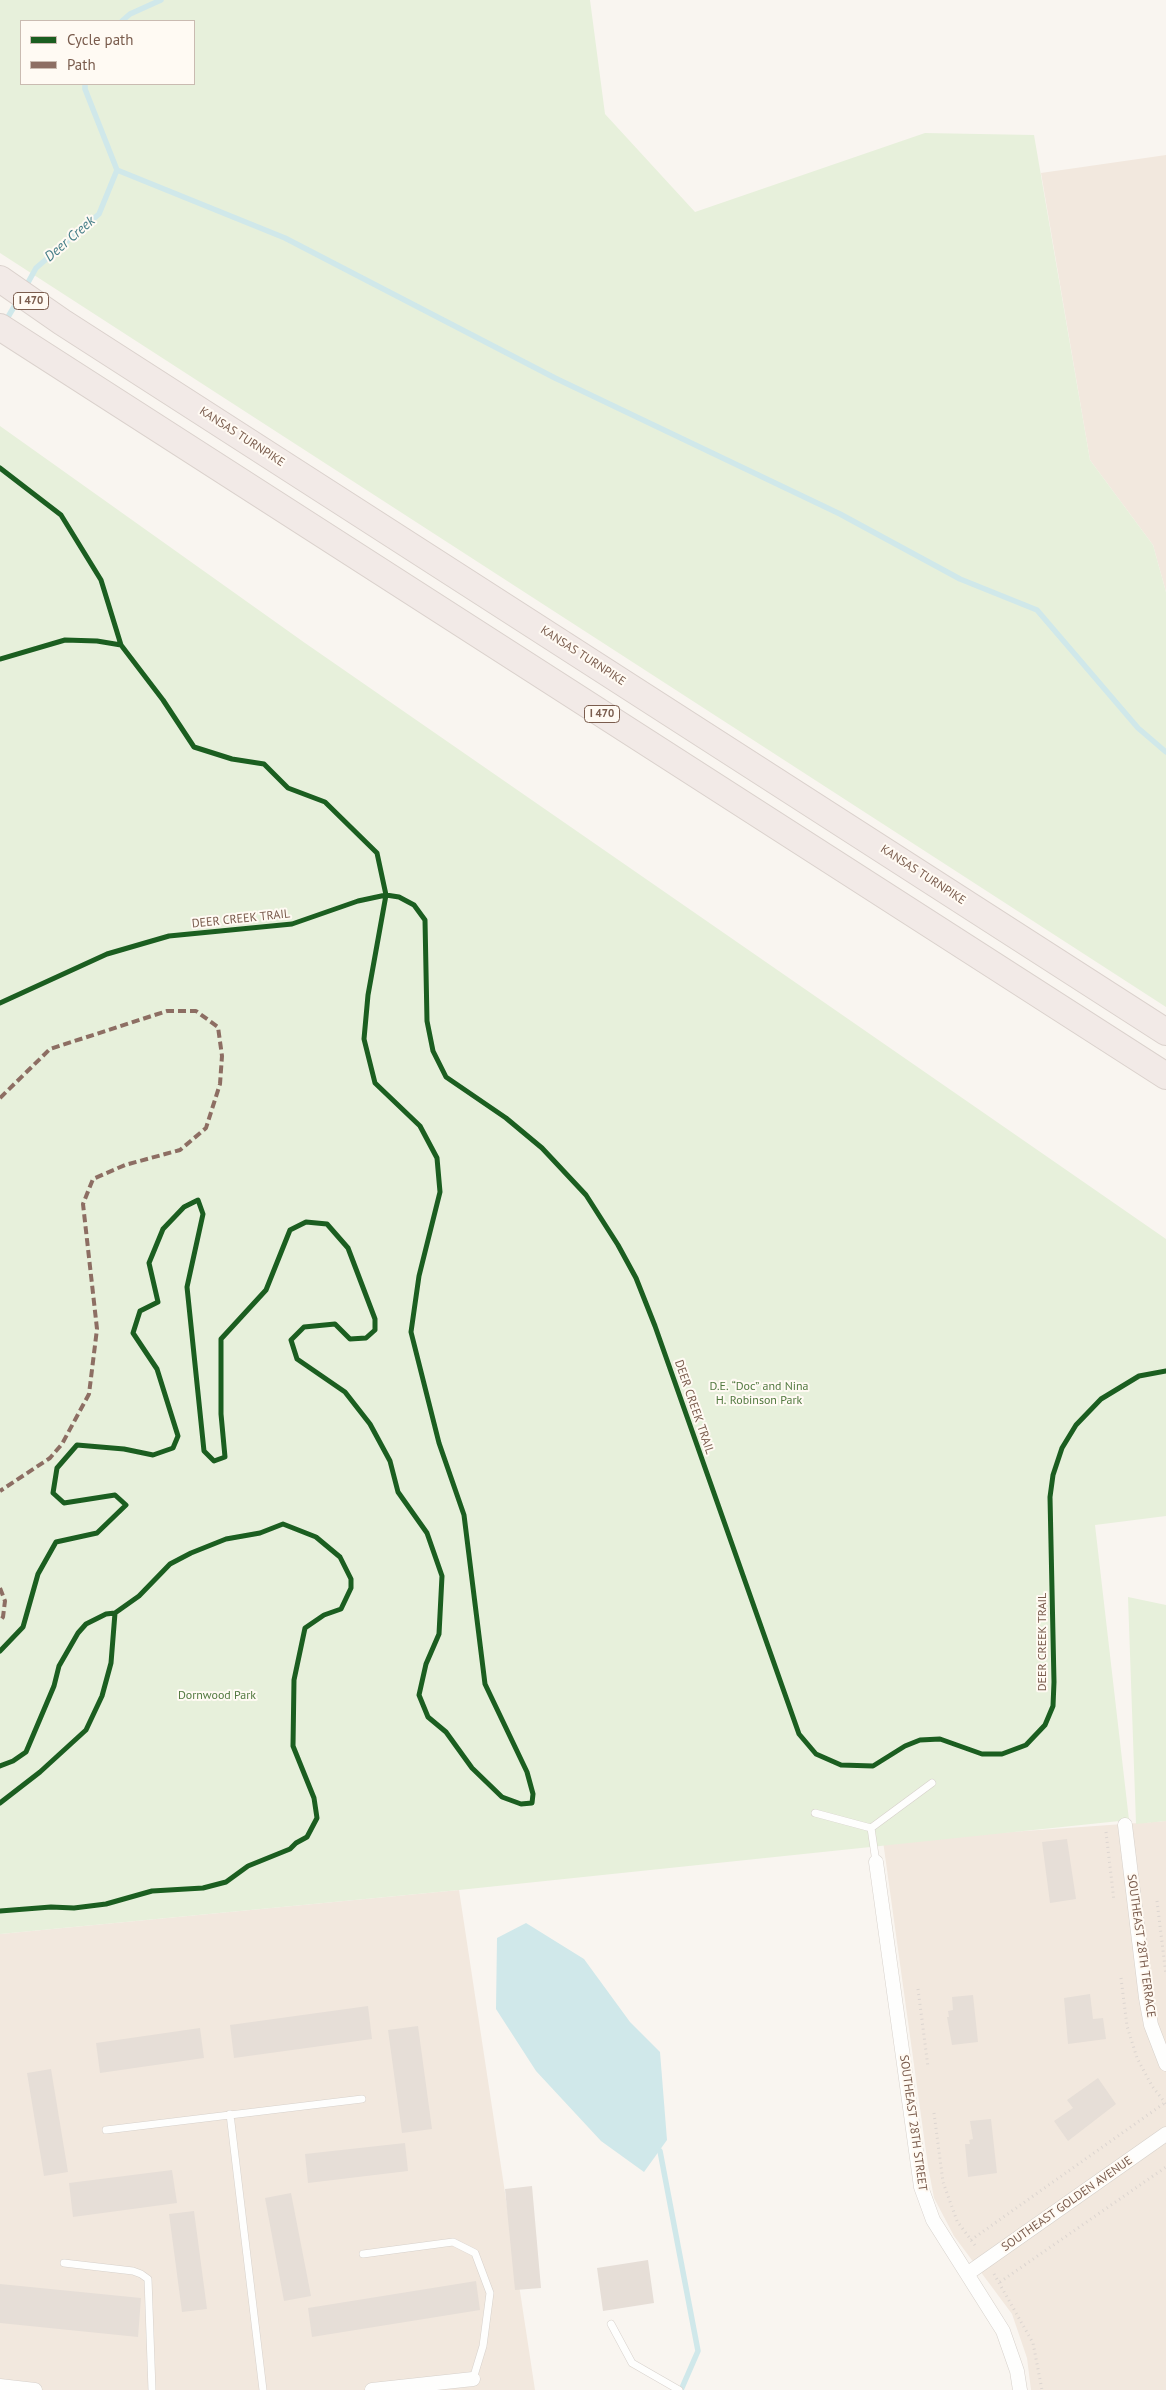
<!DOCTYPE html>
<meta charset="utf-8">
<style>
body{margin:0}
#map{position:relative;width:1166px;height:2390px;overflow:hidden;background:#f9f5f0;font-family:"PT Sans",sans-serif}
canvas{display:block}
.legend{position:absolute;left:20px;top:20px;width:175px;height:65px;box-sizing:border-box;background:#fffaf3;border:1px solid #cabbb1;margin:0;padding:6px 9px;list-style:none;font-size:15px;color:#7a5c4d}
.legend li{display:flex;align-items:center;gap:10px;height:25px}
.legend b{width:25px;border:1px solid #cabbb1}
</style>
<div id="map">
<canvas width="1166" height="2390"></canvas>
<ul class="legend">
<li><b style="height:6px;background:#1b5e20"></b>Cycle path</li>
<li><b style="height:6px;background:#8d6e63"></b>Path</li>
</ul>
</div>
<script>
const c = document.querySelector('canvas').getContext('2d');
c.lineJoin = 'round';
function fillPath(path, color) {
  c.fillStyle = color;
  c.fill(path, 'evenodd');
}
function toPath(rows) {
  const path = new Path2D();
  for (const r of rows) {
    path.moveTo(r[0], r[1]);
    for (let i = 2; i < r.length; i += 2) path.lineTo(r[i], r[i + 1]);
  }
  return path;
}
function stroke(path, color, width, dash) {
  c.strokeStyle = color;
  c.lineWidth = width;
  c.lineCap = dash ? 'butt' : 'round';
  c.setLineDash(dash || []);
  c.stroke(path);
}
function drawText(font, color, halo, rows, align = 'center') {
  c.font = font + ' "PT Sans",sans-serif';
  c.lineWidth = 4;
  c.setLineDash([]);
  c.textBaseline = 'middle';
  c.strokeStyle = halo;
  c.fillStyle = color;
  for (const [text, x, y, turn = 0] of rows) {
    c.save();
    c.translate(x, y);
    c.rotate((+turn || 0) * Math.PI / 180);
    c.textAlign = isNaN(turn) ? turn : align;
    if (halo) c.strokeText(text, 0, 0);
    c.fillText(text, 0, 0);
    c.restore();
  }
}
fillPath(toPath([
 [1166,155,1166,592,1153,545,1090,460,1041,173],
 [1166,1821,1166,2390,1031,2390,1027,2358,1012,2314,954,2236,934,2198,928,2166,883,1841],
 [459,1890,535,2390,0,2390,0,1934]
]), '#f2e8de');
fillPath(toPath([
 [0,0,590,0,605,114,695,212,925,133,1034,135,1090,460,1153,545,1166,592,1166,1007,0,253],
 [21,21,194,21,194,84,21,84],
 [0,426,305,643,1166,1239,1166,1516,1095,1525,1129,1820,459,1890,0,1934],
 [1128,1597,1166,1605,1166,1821,1136,1824]
]), '#e7f0db');
fillPath(toPath([
 [526,1923,584,1959,630,2022,660,2052,667,2140,644,2172,601,2141,536,2071,496,2009,497,1938]
]), '#d0e8ea');
stroke(toPath([
 [122,21,130,14,161,0],
 [117,170,285,238,555,378,840,514,960,579,1037,610,1138,728,1166,752],
 [25,288,36,268,99,214,117,170,85,89,85,84],
 [5,322,18,300],
 [660,2151,698,2351,681,2390]
]), '#d0e8ea', 5.5);
fillPath(toPath([
 [1067,1839,1076,1899,1050,1903,1042,1842],
 [1090,1994,1093,2019,1103,2018,1106,2039,1068,2044,1064,1998],
 [973,1995,978,2042,952,2045,947,2017,949,2017,948,2011,953,2010,952,1997],
 [368,2006,372,2039,234,2058,230,2025],
 [418,2026,432,2129,402,2133,388,2030],
 [200,2028,204,2058,100,2073,96,2043],
 [51,2069,68,2172,44,2176,27,2073],
 [1098,2078,1116,2104,1068,2141,1054,2121,1073,2108,1067,2100],
 [991,2119,997,2173,968,2177,965,2144,970,2144,969,2140,973,2139,970,2121],
 [405,2143,408,2171,308,2183,305,2154],
 [172,2170,177,2203,73,2217,69,2183],
 [532,2186,541,2288,515,2290,505,2189],
 [291,2193,311,2296,284,2301,265,2198],
 [194,2211,207,2309,182,2312,169,2214],
 [648,2260,654,2303,603,2311,597,2268],
 [476,2281,480,2310,312,2337,308,2308],
 [0,2284,141,2298,138,2337,0,2323]
]), '#e6ded7');
const service = toPath([
 [815,1813,871,1828,932,1783],
 [871,1828,876,1862],
 [230,2114,263,2390],
 [106,2130,362,2099],
 [363,2254,453,2242,475,2253,490,2293,483,2346,473,2379],
 [64,2263,133,2271,141,2274,148,2279,152,2390],
 [611,2324,632,2363,679,2390]
]);
const minor = toPath([
 [1125,1825,1146,1998,1151,2025,1166,2064],
 [876,1862,921,2187,933,2220,1003,2331,1017,2371,1020,2390],
 [967,2274,1166,2134],
 [0,2386,35,2390],
 [372,2390,473,2379]
]);
const motorway = toPath([
 [0,279,62,322,1166,1032],
 [0,327,1166,1076]
]);
stroke(service, '#d7d1cb', 8);
stroke(minor, '#d7d1cb', 15);
stroke(motorway, '#dad1cc', 28);
stroke(toPath([
 [1106,1832,1114,1901],
 [1157,1901,1166,1975],
 [1121,1978,1127,2026,1137,2058,1152,2086,1166,2104],
 [918,1989,928,2067],
 [934,2113,943,2182,957,2221,977,2248],
 [971,2240,1166,2102],
 [994,2274,1033,2343,1042,2390],
 [1000,2282,1166,2167]
]), '#dcd5d0', 3, [1, 4]);
stroke(service, '#fefefd', 7);
stroke(minor, '#fefefd', 14);
stroke(motorway, '#f2eae7', 26);
stroke(toPath([
 [0,1098,50,1049,167,1011,196,1011,218,1027,222,1056,220,1084,206,1128,180,1150,125,1165,93,1179,83,1204,97,1329,89,1394,62,1444,50,1458,0,1491],
 [0,1588,5,1601,3,1617,0,1621]
]), '#8d6e63', 4, [8, 4]);
stroke(toPath([
 [0,468,61,515,101,580,121,645],
 [0,659,65,640,97,641,121,645,163,700,194,747,232,759,264,764,288,788,325,802,377,853,386,895,368,995,364,1039,375,1083,420,1126,437,1158,440,1192,419,1276,411,1332,439,1443,464,1515,485,1684,527,1772,533,1794,532,1803,521,1804,502,1797,472,1768,446,1732,428,1717,419,1695,426,1664,439,1634,442,1576,427,1533,398,1492,390,1461,370,1424,345,1392,297,1359,291,1340,304,1327,335,1324,350,1339,366,1338,375,1330,375,1319,348,1248,327,1224,306,1222,290,1230,266,1290,221,1339,221,1414,225,1457,214,1461,204,1451,187,1287,203,1214,198,1200,184,1207,163,1229,149,1263,158,1302,140,1311,133,1333,157,1369,178,1436,173,1448,153,1455,124,1449,77,1445,57,1468,53,1493,64,1503,115,1495,126,1505,97,1533,56,1542,38,1574,23,1627,0,1651],
 [0,1003,107,954,169,936,292,924,358,901,386,895,399,897,414,905,425,920,427,1021,433,1051,446,1077,506,1118,542,1148,586,1195,618,1245,636,1278,655,1326,799,1734,816,1754,841,1765,873,1766,905,1746,920,1740,940,1739,982,1754,1002,1754,1026,1745,1045,1725,1053,1706,1054,1682,1050,1497,1053,1475,1062,1448,1076,1425,1101,1399,1139,1376,1166,1371],
 [0,1766,13,1761,26,1752,54,1686,59,1666,78,1633,86,1624,106,1614,115,1613,139,1596,170,1564,191,1553,226,1539,260,1533,283,1524,316,1537,340,1557,351,1579,351,1588,341,1609,324,1615,305,1628,294,1680,293,1746,314,1798,317,1818,307,1837,296,1843,290,1849,248,1866,226,1882,203,1888,152,1891,106,1904,74,1908,51,1907,0,1911],
 [0,1803,40,1772,86,1730,102,1696,111,1663,115,1613]
]), '#1b5e20', 5);
for (const [x, y, w] of [
 [31,301,35],
 [602,714,35]
]) {
  const box = new Path2D();
  box.roundRect(x - w / 2, y - 8.5, w, 17, 4);
  c.fillStyle = '#fffaf3';
  c.fill(box);
  stroke(box, '#7a5c4d', 1);
}
drawText('bold 11px', '#7a5c4d', null, [
 ["I 470",31,301],
 ["I 470",602,714]
]);
drawText('12px', '#7a5c4d', '#fffaf3', [
 ["KANSAS TURNPIKE",242,437,33],
 ["KANSAS TURNPIKE",583,656,33],
 ["KANSAS TURNPIKE",923,875,33],
 ["DEER CREEK TRAIL",241,919,-6],
 ["DEER CREEK TRAIL",694,1407,71],
 ["DEER CREEK TRAIL",1043,1642,-90],
 ["SOUTHEAST 28TH TERRACE",1141,1946,82],
 ["SOUTHEAST 28TH STREET",913,2123,82],
 ["SOUTHEAST GOLDEN AVENUE",1067,2204,-35]
]);
drawText('12px', '#537a41', '#fffaf3', [
 ["D.E. “Doc” and Nina",759,1387],
 ["H. Robinson Park",759,1401],
 ["Dornwood Park",217,1696]
]);
drawText('italic 14px', '#437c86', '#fffaf3', [
 ["Deer Creek",70,239,-41]
]);
</script>
